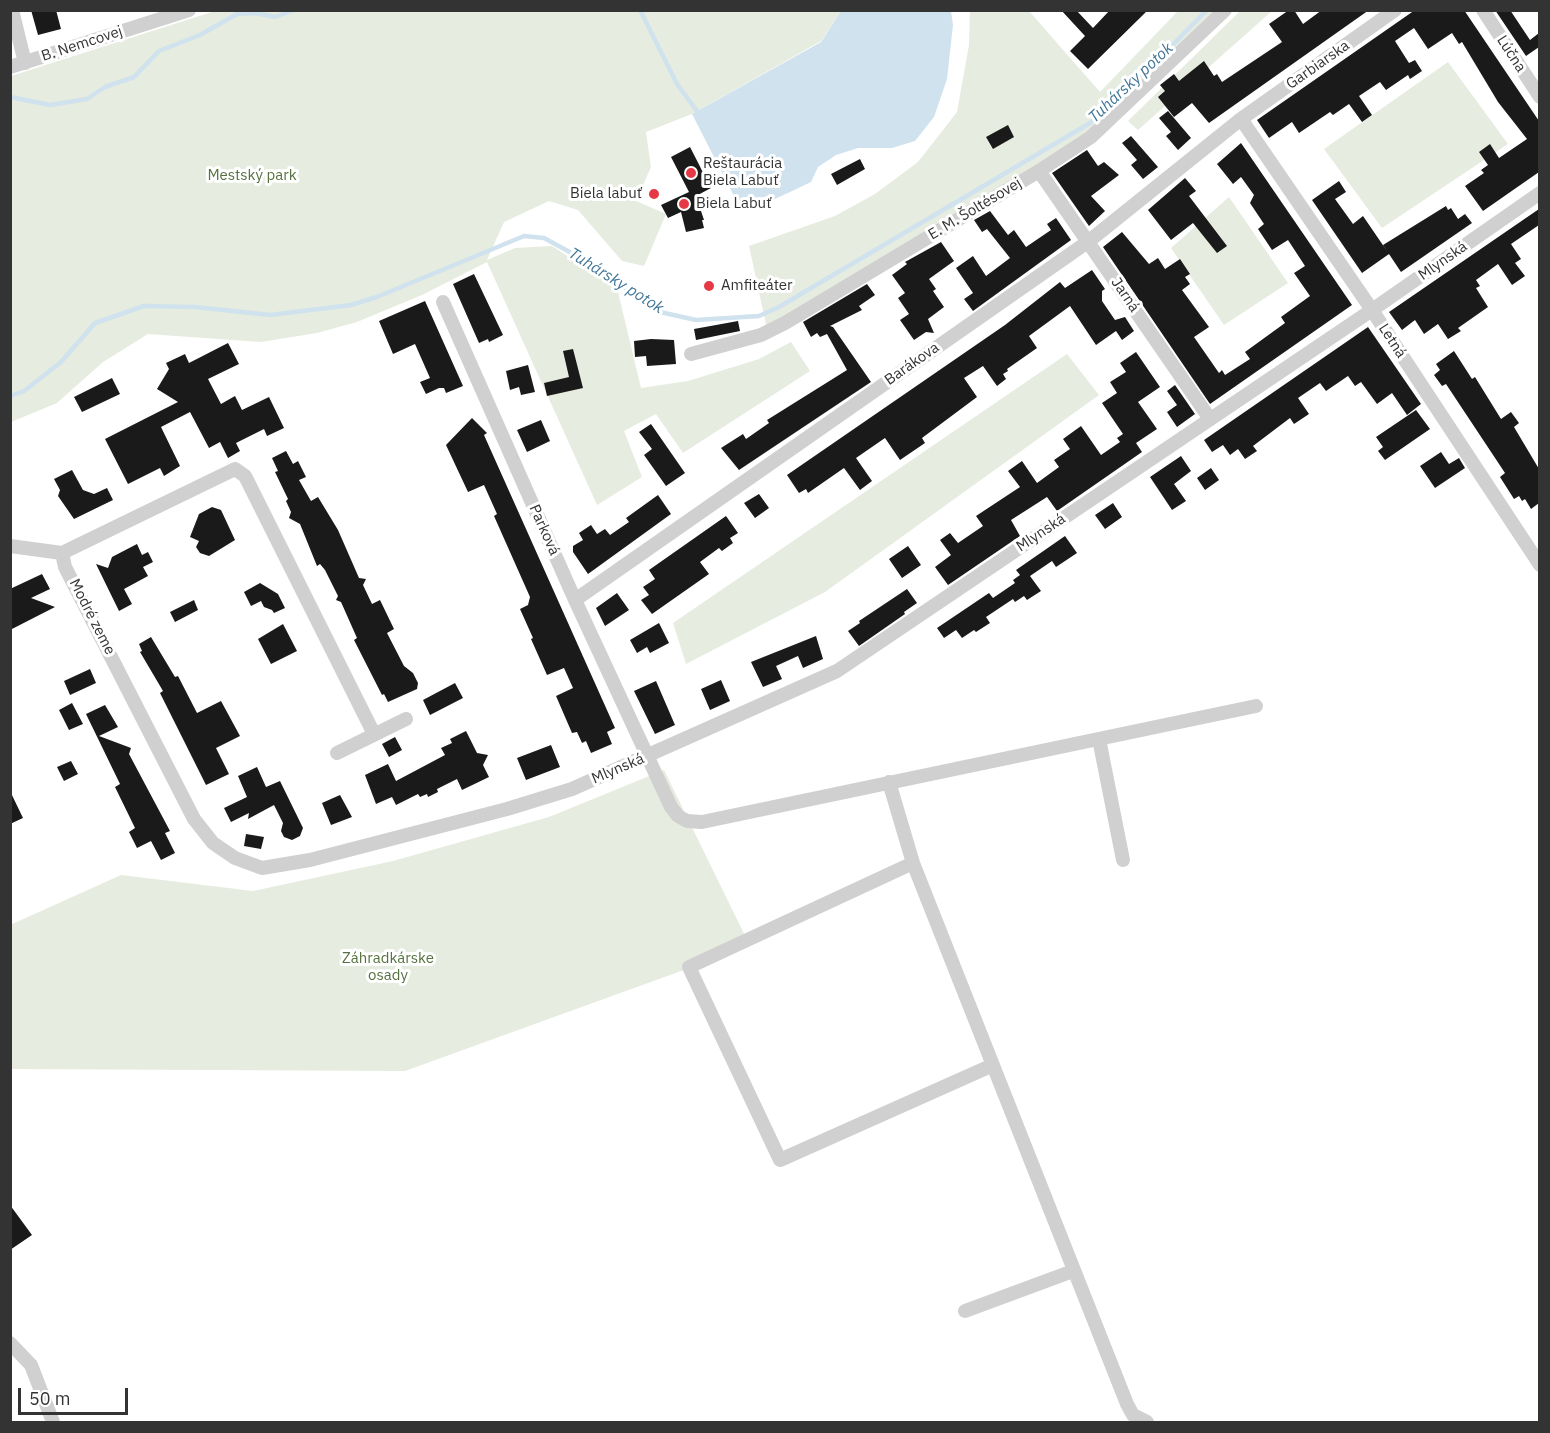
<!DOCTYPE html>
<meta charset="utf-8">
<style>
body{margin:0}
#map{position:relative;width:1550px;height:1433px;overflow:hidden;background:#fff;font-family:"IBM Plex Sans",sans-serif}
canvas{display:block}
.frame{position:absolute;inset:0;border:12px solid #333;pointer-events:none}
.scale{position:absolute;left:18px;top:1388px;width:110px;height:27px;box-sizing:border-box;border:3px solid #333;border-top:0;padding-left:8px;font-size:18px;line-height:21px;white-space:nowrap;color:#333;-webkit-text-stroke:4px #fff;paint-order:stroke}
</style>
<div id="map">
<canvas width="1550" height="1433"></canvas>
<div class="frame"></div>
<div class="scale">50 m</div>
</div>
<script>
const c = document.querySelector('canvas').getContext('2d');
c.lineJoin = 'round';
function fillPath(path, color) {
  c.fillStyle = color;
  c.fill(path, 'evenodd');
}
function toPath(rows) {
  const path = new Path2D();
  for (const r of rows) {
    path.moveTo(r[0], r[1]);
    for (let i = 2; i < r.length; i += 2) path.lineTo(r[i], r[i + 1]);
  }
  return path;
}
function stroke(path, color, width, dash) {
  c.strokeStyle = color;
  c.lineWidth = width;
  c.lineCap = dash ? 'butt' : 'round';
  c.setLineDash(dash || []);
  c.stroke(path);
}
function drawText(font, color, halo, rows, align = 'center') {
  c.font = font + ' "IBM Plex Sans",sans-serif';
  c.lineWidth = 6;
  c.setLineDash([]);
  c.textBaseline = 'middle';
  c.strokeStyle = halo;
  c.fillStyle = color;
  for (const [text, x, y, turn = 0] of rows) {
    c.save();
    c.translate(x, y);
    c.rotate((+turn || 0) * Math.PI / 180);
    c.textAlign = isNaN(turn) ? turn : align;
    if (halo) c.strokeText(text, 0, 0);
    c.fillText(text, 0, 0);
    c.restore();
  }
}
fillPath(toPath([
 [215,11,841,11,821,41,692,114,646,132,651,167,636,201,666,214,644,266,622,261,578,210,549,201,504,222,487,260,515,248,552,246,617,288,641,388,688,381,759,359,791,342,810,371,683,453,656,414,624,431,642,477,597,505,487,262,422,295,357,322,317,333,261,342,148,334,103,362,57,403,11,422,11,76],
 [970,11,1029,11,1100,92,1178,11,1222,11,1096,133,767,329,749,246,835,216,875,194,918,162,957,112,969,45],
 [1240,11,1272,11,1138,130,1128,121],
 [1448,62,1508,144,1382,228,1324,149],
 [1229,197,1288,283,1224,325,1171,248],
 [1067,354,1099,395,825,592,686,664,673,623],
 [664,770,750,946,405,1071,11,1069,10,925,121,875,253,891,393,861,549,817]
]), '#e6ecdf');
fillPath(toPath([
 [841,11,951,11,953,25,947,79,934,117,915,141,892,148,858,148,836,155,818,167,811,182,788,193,754,208,737,202,692,114,821,42]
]), '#cfe2ee');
stroke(toPath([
 [640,10,677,84,697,111],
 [10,97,50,105,87,99,105,87,134,77,159,51,200,35,237,14,256,13,275,17,294,10],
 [10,396,24,391,61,362,95,323,144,306,195,307,270,315,351,305,377,297,524,236,544,238,577,256,660,312,696,320,759,316,779,307,1090,123,1120,98,1207,10]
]), '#cfe2ee', 4.5);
fillPath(toPath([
 [31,10,56,10,61,29,38,35],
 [1061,10,1076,10,1093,28,1110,10,1148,10,1088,69,1070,51,1085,36],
 [1289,10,1294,10,1303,24,1322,10,1369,10,1209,123,1192,103,1174,117,1158,97,1165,91,1160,85,1174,74,1179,81,1204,61,1214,76,1217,74,1222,82,1282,42,1269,24],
 [1415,10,1464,10,1539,121,1539,172,1483,211,1465,186,1484,173,1481,170,1488,165,1479,152,1490,144,1499,158,1527,139,1498,102,1462,42,1459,44,1452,33,1428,49,1414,28,1395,41,1409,63,1415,60,1422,71,1410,79,1408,75,1386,90,1380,82,1359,96,1372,115,1362,122,1349,104,1333,115,1330,112,1299,133,1292,122,1269,138,1257,120],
 [1495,10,1510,10,1530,40,1539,33,1539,47,1526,56],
 [1168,111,1191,138,1178,150,1166,136,1171,132,1159,118],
 [1008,125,1014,137,993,149,986,137],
 [1131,136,1158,167,1143,179,1131,165,1137,160,1122,143],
 [1241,143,1352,305,1210,404,1103,247,1122,232,1149,264,1158,258,1165,269,1180,259,1190,274,1185,277,1190,284,1182,290,1209,327,1194,337,1219,373,1222,370,1225,375,1250,359,1245,352,1285,323,1281,317,1310,296,1294,273,1305,266,1288,240,1272,250,1258,229,1264,224,1250,203,1254,195,1241,177,1233,184,1217,164],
 [690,147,711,188,696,196,704,220,702,220,704,228,686,232,681,212,668,218,661,205,689,192,671,157],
 [1087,150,1098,166,1104,162,1119,175,1091,196,1105,211,1089,226,1052,173],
 [860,159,865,169,837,185,831,174],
 [1185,178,1196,191,1189,196,1227,246,1217,253,1193,223,1171,240,1148,210],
 [1339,181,1346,192,1335,199,1353,224,1363,216,1389,254,1362,273,1312,200],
 [1446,206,1448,210,1451,208,1458,219,1465,214,1472,223,1401,272,1383,245],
 [1539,209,1539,225,1511,244,1521,259,1515,263,1525,276,1512,285,1498,264,1476,280,1480,286,1476,288,1488,307,1458,328,1461,331,1448,339,1438,324,1424,334,1415,320,1402,330,1389,312],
 [990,211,1008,235,1014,230,1026,247,1051,230,1047,224,1056,218,1071,240,973,311,964,299,973,293,956,268,973,256,986,276,1010,258,987,229,982,232,974,220],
 [941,242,954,261,929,279,936,289,933,291,944,307,928,319,934,333,926,332,914,340,900,320,909,314,898,298,905,293,892,275,907,264,905,262],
 [1092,270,1105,289,1102,291,1102,301,1115,320,1125,317,1134,331,1122,340,1116,331,1096,345,1070,306,1029,336,1037,348,1007,369,1008,371,1003,374,1006,379,997,386,983,366,964,378,977,397,922,438,925,443,900,460,885,438,856,458,872,481,860,490,844,468,808,493,806,489,799,493,787,475,1005,325,1060,282,1065,288],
 [474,274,503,335,489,342,488,339,479,343,453,284],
 [867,284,875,295,859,306,862,310,830,326,833,327,871,382,739,470,721,448,743,434,746,439,769,423,767,420,847,370,827,334,820,337,817,333,811,337,803,322],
 [425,301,463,386,446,393,444,388,439,388,426,394,420,382,430,378,415,344,393,354,379,321],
 [738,321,740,331,696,340,694,329],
 [1368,327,1421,404,1407,415,1392,393,1377,404,1361,382,1355,386,1348,376,1326,391,1320,383,1298,398,1309,414,1294,424,1290,418,1253,446,1257,451,1245,459,1238,449,1230,455,1223,445,1212,452,1204,440],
 [651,339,674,340,676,364,647,366,646,356,635,357,634,341],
 [228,343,239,364,208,379,221,404,235,396,242,410,269,397,284,428,267,436,264,429,236,443,240,451,228,458,220,442,209,448,190,412,161,427,180,466,164,476,160,468,128,484,105,439,178,402,157,389,169,369,166,363,185,354,189,363],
 [573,349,583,388,547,396,544,383,569,377,563,351],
 [1454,351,1472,379,1475,377,1501,419,1511,412,1519,423,1514,427,1539,469,1539,503,1531,509,1525,499,1522,501,1519,496,1514,499,1500,477,1505,473,1446,384,1442,386,1434,375,1440,370,1436,364],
 [1136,352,1160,387,1138,402,1157,429,1136,443,1142,452,1057,511,1047,497,1011,520,1020,536,948,585,935,567,951,555,940,540,950,533,958,543,983,526,976,516,1020,487,1008,471,1022,461,1037,483,1059,467,1054,460,1070,449,1063,439,1081,426,1101,455,1120,442,1117,438,1123,434,1102,403,1117,393,1110,382,1126,372,1120,363],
 [528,365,535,392,521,395,519,387,510,390,506,371],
 [112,378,120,394,82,412,74,397],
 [1175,385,1195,414,1177,427,1167,412,1177,405,1167,391],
 [1416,410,1430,429,1385,460,1378,451,1383,447,1376,437],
 [472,418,487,433,484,435,615,728,607,732,612,744,591,753,586,741,582,743,577,732,572,733,556,696,573,688,564,668,547,675,531,639,533,638,520,609,528,605,530,597,494,516,497,514,484,485,468,492,446,445],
 [541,420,550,441,527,452,517,430],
 [651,424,685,473,666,486,644,455,652,449,639,432],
 [286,451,293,464,298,461,306,477,299,480,311,501,318,497,338,530,359,578,366,579,363,585,372,604,380,600,394,629,387,633,404,666,413,673,418,683,417,689,388,702,384,694,382,695,354,640,357,638,341,602,336,600,338,596,325,570,320,564,317,566,300,524,289,518,291,512,286,501,288,499,275,472,278,471,272,458],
 [1441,452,1449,464,1459,458,1465,468,1435,488,1420,466],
 [1181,456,1191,471,1174,484,1186,501,1172,510,1150,477],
 [1211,468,1219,480,1205,490,1197,478],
 [72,470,83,490,94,494,107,488,113,500,74,519,58,496,60,490,54,479],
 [759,494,769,508,755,518,744,503],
 [658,495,671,514,588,574,573,552,573,546,583,540,579,533,591,525,597,534,605,529,610,535,629,522,626,518],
 [1113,503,1122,517,1105,529,1095,515],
 [212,507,221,510,235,540,209,556,200,553,196,547,199,541,190,537,199,514],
 [726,516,738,533,730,538,733,543,722,551,719,548,700,562,709,574,652,614,641,600,649,595,643,587,655,579,649,570],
 [1065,536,1077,553,1056,567,1052,561,1030,576,1041,591,1027,600,1024,596,1015,602,1013,599,986,617,990,623,976,632,974,630,962,638,956,630,944,638,937,628,989,593,993,598,1015,583,1013,580,1020,575,1016,570],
 [137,544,142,555,148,552,153,562,143,567,148,576,124,589,132,604,119,611,96,564,108,568,112,557],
 [908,546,921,565,902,578,889,559],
 [42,574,50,589,31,598,55,607,10,630,10,589],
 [260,583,278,594,285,608,274,613,272,610,264,607,261,601,251,606,244,592],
 [907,589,917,603,904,612,905,614,859,646,848,631,860,623,859,621],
 [617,593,629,610,605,626,596,608],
 [194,600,198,610,175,622,170,612],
 [659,623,669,643,650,653,647,647,637,653,630,640],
 [283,624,297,651,271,664,258,639],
 [816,636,823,659,803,668,798,656,776,666,782,679,763,687,751,662],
 [151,637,175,677,178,676,197,713,221,701,240,736,216,748,229,774,206,785,160,693,163,691,140,652,142,651,139,644],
 [90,669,96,683,70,695,64,681],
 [721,680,730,701,710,710,701,689],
 [656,681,675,725,655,734,634,691],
 [455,683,463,698,430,715,423,700],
 [72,703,83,724,69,730,59,710],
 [105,705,118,727,99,736,131,748,129,754,170,831,165,833,175,853,161,860,151,841,137,848,129,832,135,828,115,787,120,784,86,714],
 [466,731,477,753,488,755,483,765,489,777,462,790,457,779,437,789,438,792,428,797,427,794,420,797,418,794,396,805,392,797,376,804,365,775,388,764,396,781,445,755,441,748,452,743,450,739],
 [395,737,402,750,389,757,382,744],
 [551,745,560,767,526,780,517,758],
 [71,761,78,774,64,781,57,767],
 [257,767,266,787,280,781,303,828,300,836,292,840,284,837,281,831,283,823,274,805,248,819,249,813,231,822,224,808,247,797,238,776],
 [10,791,23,818,10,824],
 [340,795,352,817,331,825,322,803],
 [246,834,264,837,261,849,244,846],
 [10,1205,32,1235,10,1250]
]), '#1a1a1a');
stroke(toPath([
 [12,10,25,63],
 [1483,10,1540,97],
 [10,67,189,10],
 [1241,119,1372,310,1540,565],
 [1039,171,1210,419],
 [443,302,575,600,671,807,678,816,687,821,702,822,1256,706],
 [691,354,761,335,785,323,1039,171,1091,137,1225,10],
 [10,546,62,553],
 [62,553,65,567,194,819,213,843,235,858,262,868,310,860,507,809,572,789,837,671,1372,310,1540,193],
 [62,553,235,469,245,476,374,734],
 [575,600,1089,241,1241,119,1395,10],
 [1099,739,1123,860],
 [337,753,406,719],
 [889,782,913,863,689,967,780,1160,993,1065],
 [913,863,1127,1404,1133,1415,1147,1422],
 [965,1311,1073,1271],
 [10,1343,31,1365,53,1422]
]), '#d0d0d0', 14);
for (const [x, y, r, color] of [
 [691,173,6,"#e63946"],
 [654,194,6,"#e63946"],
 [684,204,6,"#e63946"],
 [709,286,6,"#e63946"]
]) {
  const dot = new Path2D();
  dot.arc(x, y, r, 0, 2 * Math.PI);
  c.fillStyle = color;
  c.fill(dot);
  stroke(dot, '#fff', 2);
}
drawText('15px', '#333', '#fff', [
 ["B. Nemcovej",82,44,-18],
 ["Lúčna",1511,54,57],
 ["Garbiarska",1318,65,-35],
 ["E. M. Šoltésovej",975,209,-31],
 ["Mlynská",1443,261,-35],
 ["Jarná",1125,295,56],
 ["Letná",1392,341,57],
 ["Barákova",912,364,-35],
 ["Parková",544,530,66],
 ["Mlynská",1041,533,-34],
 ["Modré zeme",92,617,63],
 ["Mlynská",618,769,-23]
]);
drawText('15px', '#333', '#fff', [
 ["Reštaurácia",703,164],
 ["Biela Labuť",703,181],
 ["Biela labuť",642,194,"right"],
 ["Biela Labuť",696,204],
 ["Amfiteáter",721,286]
], 'left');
drawText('15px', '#56703f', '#fff', [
 ["Mestský park",252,176],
 ["Záhradkárske",388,959],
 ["osady",388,976]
]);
drawText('italic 16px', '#3f7597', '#fff', [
 ["Tuhársky potok",1131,83,-43],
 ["Tuhársky potok",616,281,32]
]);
</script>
